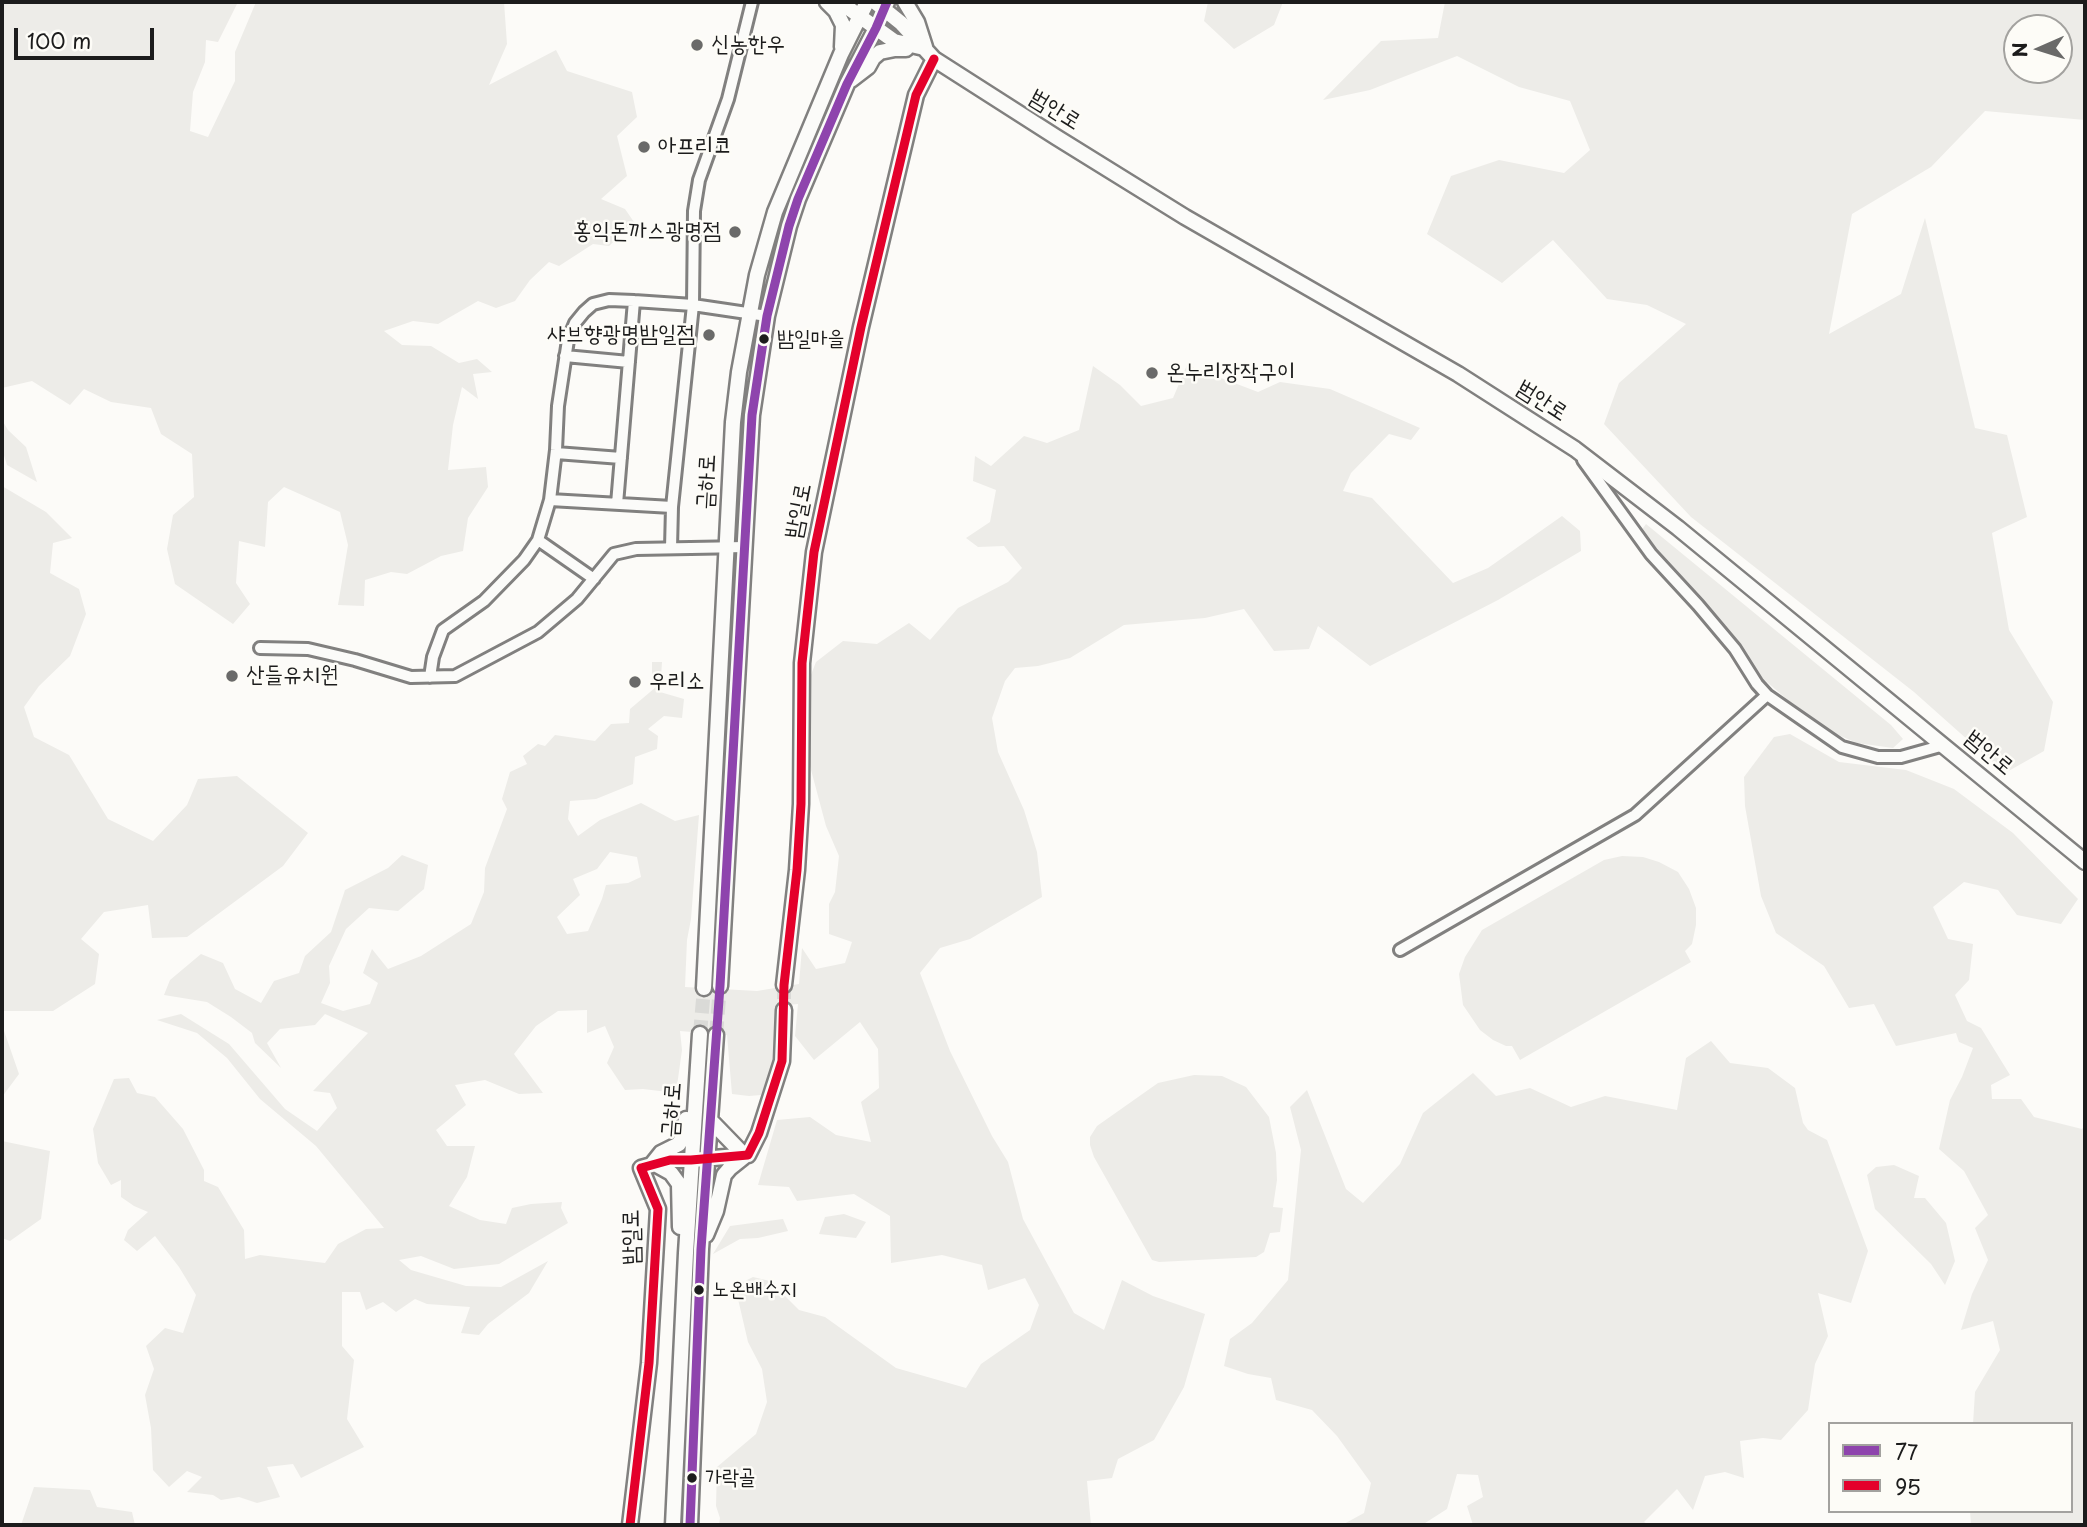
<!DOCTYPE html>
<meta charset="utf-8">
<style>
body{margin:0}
#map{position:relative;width:2087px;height:1527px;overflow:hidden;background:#fcfbf8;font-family:"Playpen Sans",sans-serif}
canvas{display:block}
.frame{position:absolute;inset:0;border:4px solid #1c1c1c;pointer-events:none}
.legend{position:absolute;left:1828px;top:1422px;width:245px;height:91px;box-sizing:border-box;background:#fdfcf7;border:2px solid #a3a29f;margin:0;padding:9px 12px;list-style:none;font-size:21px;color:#1c1c1c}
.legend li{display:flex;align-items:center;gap:14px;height:35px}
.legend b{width:35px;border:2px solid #a3a29f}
.north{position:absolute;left:2003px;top:14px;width:70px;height:70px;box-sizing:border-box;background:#fdfcf7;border:2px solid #a3a29f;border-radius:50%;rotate:267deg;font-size:19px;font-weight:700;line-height:28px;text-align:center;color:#1c1c1c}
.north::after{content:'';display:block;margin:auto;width:24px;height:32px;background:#6a6a69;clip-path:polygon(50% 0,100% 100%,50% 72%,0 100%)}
.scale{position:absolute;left:14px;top:28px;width:140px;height:32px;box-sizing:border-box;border:4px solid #1c1c1c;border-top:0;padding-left:9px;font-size:21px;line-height:24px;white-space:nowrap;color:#1c1c1c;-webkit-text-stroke:5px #fdfcf7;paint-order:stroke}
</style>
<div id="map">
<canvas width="2087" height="1527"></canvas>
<div class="frame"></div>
<ul class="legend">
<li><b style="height:9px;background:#8e44ad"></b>77</li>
<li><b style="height:9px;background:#e4002b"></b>95</li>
</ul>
<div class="north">N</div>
<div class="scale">100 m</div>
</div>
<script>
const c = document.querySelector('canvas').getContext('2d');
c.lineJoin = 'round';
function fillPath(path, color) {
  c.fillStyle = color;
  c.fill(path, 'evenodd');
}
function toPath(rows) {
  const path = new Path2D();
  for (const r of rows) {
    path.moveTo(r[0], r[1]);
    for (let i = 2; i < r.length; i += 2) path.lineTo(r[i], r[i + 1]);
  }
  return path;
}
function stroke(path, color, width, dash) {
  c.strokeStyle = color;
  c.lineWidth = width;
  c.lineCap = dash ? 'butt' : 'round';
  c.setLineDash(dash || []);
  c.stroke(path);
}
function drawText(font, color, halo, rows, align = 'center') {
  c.font = font + ' "Playpen Sans","Poor Story",sans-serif';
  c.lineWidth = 5;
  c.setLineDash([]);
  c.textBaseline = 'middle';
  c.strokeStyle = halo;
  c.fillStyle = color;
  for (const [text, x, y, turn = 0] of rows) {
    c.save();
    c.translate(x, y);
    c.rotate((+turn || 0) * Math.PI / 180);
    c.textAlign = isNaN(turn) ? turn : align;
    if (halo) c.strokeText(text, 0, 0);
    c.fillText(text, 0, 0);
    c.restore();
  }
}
fillPath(toPath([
 [2,2,238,2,218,42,206,40,205,62,193,92,190,131,208,137,235,81,235,52,256,2,504,2,507,44,489,85,556,50,567,71,632,92,637,117,617,136,627,176,601,199,625,209,634,222,609,246,593,244,559,266,549,262,530,280,515,301,496,308,478,301,438,324,413,321,384,331,402,345,431,346,459,363,477,359,492,372,473,374,478,399,462,387,453,425,448,470,486,467,488,487,468,518,463,551,441,556,407,574,391,572,365,580,364,606,338,605,348,545,340,512,284,487,268,502,265,547,239,541,236,583,250,604,233,624,175,584,167,549,173,515,194,497,192,454,161,434,151,408,111,402,84,389,70,405,32,381,2,388],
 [1208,2,1283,2,1274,25,1234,49,1204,21],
 [1445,2,2085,2,2085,120,1985,111,1931,167,1852,214,1829,334,1901,294,1925,218,1975,428,2007,435,2027,517,1992,533,2009,630,2053,702,2044,751,2005,773,1914,692,1691,517,1604,424,1619,383,1686,324,1647,305,1607,299,1553,240,1502,283,1427,234,1451,176,1499,160,1564,173,1590,150,1570,101,1519,87,1457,56,1370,90,1323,100,1381,41,1438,38],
 [2017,28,2059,28,2059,70,2017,70],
 [1187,365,1258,392,1280,382,1330,389,1420,428,1411,440,1389,434,1351,473,1343,491,1372,498,1453,583,1488,568,1562,516,1580,531,1581,551,1498,600,1370,666,1318,626,1309,649,1274,651,1244,609,1205,618,1124,625,1070,658,1038,666,1015,668,1005,681,992,718,998,752,1024,810,1037,852,1042,897,970,939,940,948,920,973,950,1051,992,1136,1008,1162,1023,1219,1074,1313,1104,1330,1122,1280,1153,1296,1205,1314,1184,1387,1154,1440,1118,1459,1112,1478,1087,1481,1091,1525,719,1525,720,1518,716,1506,717,1467,756,1434,767,1402,762,1369,748,1342,735,1286,753,1277,770,1281,799,1310,825,1317,896,1368,966,1388,981,1364,1030,1330,1039,1305,1025,1278,988,1290,982,1265,942,1255,891,1263,890,1216,854,1194,797,1201,789,1187,758,1185,777,1120,810,1117,836,1135,871,1142,861,1102,879,1088,878,1049,860,1022,814,1060,795,1036,798,1004,778,1006,777,1009,777,1038,773,1062,761,1095,749,1096,732,1094,727,1035,680,1031,682,1050,676,1093,643,1089,625,1090,607,1063,614,1047,605,1026,587,1033,587,1010,558,1011,536,1026,514,1054,543,1093,519,1094,485,1080,455,1085,466,1105,436,1130,447,1146,475,1146,467,1177,449,1206,480,1220,506,1224,512,1208,531,1204,562,1202,561,1208,568,1223,499,1264,454,1269,421,1256,399,1260,411,1270,466,1286,501,1287,548,1261,529,1293,488,1324,479,1335,461,1333,470,1307,427,1304,415,1299,396,1312,383,1302,366,1310,360,1292,342,1292,342,1346,354,1360,347,1419,364,1447,301,1478,293,1464,267,1467,280,1497,257,1503,239,1497,221,1500,213,1495,187,1492,202,1477,187,1471,169,1487,153,1470,151,1428,145,1395,154,1369,146,1346,165,1328,183,1333,196,1295,179,1267,155,1236,137,1251,124,1240,128,1230,148,1212,134,1206,121,1197,121,1180,111,1185,98,1163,93,1129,114,1079,129,1078,137,1093,155,1097,183,1129,204,1170,204,1181,218,1187,244,1230,245,1259,260,1255,325,1263,338,1244,366,1229,384,1228,316,1146,260,1099,227,1058,197,1033,157,1020,181,1014,229,1044,285,1109,317,1131,337,1108,330,1093,313,1091,368,1033,325,1014,315,1025,280,1029,267,1043,281,1068,255,1043,252,1033,231,1017,207,1002,164,995,170,980,201,954,223,963,235,989,261,1003,274,981,299,973,305,956,331,932,345,890,388,868,402,855,428,865,424,889,398,911,369,908,346,929,329,966,330,983,321,1003,343,1011,370,1004,378,983,363,973,372,949,388,969,421,956,471,924,484,892,485,868,507,809,502,799,510,772,527,764,523,756,538,744,545,746,555,735,595,741,611,724,629,723,630,709,656,687,652,675,652,662,662,662,660,692,684,699,682,718,664,716,648,729,658,736,657,749,635,757,633,784,596,799,570,801,568,819,578,836,600,820,641,803,675,821,699,815,691,919,687,940,685,987,757,991,799,984,802,948,816,969,845,963,852,942,829,934,829,904,835,892,839,856,826,826,806,751,807,685,816,662,843,641,877,644,909,623,930,640,958,608,1008,582,1022,568,1004,546,978,547,966,538,990,522,996,490,973,481,975,456,991,466,1024,436,1047,443,1079,430,1093,366,1120,385,1141,406,1173,398],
 [610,852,637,857,641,877,628,883,606,885,602,899,588,931,567,934,557,917,580,895,573,879,597,869],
 [2,420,8,430,26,447,37,482,7,465,2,449],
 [2,486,46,512,72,538,53,543,50,573,79,589,86,614,70,656,39,686,24,707,34,737,69,755,108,819,153,841,187,805,198,779,237,776,308,833,283,866,187,937,152,938,148,905,104,912,81,939,99,954,95,984,53,1011,2,1011],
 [1646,524,1891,725,1903,739,1893,748,1857,743,1836,734,1789,701,1761,677,1696,596,1661,555,1641,531],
 [1790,734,1839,762,1906,770,1954,789,2013,833,2078,899,2061,924,2017,915,1998,890,1964,882,1933,907,1948,939,1973,944,1969,980,1955,995,1967,1021,1981,1028,2010,1075,1991,1085,1992,1099,2021,1099,2034,1117,2082,1129,2085,1125,2085,1525,1971,1525,1970,1511,2071,1511,2071,1424,1973,1424,1975,1392,2000,1350,1993,1321,1961,1330,1972,1294,1988,1260,1975,1228,1988,1215,1964,1171,1939,1149,1950,1100,1962,1077,1973,1048,1959,1042,1956,1033,1896,1046,1874,1004,1849,1008,1824,966,1776,933,1761,896,1745,806,1744,777,1774,737],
 [1622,856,1643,857,1659,862,1678,872,1689,889,1696,908,1696,925,1692,944,1685,951,1691,962,1520,1060,1512,1046,1506,1046,1493,1040,1480,1030,1463,1005,1459,974,1465,957,1482,930,1604,860],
 [2,1025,19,1074,2,1097],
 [1711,1041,1730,1063,1768,1068,1795,1088,1803,1123,1808,1130,1827,1140,1868,1251,1851,1303,1818,1293,1828,1336,1815,1364,1808,1410,1781,1440,1763,1438,1740,1441,1744,1478,1725,1472,1705,1476,1693,1510,1677,1489,1644,1522,1649,1525,1473,1525,1467,1506,1483,1497,1478,1475,1457,1474,1447,1509,1422,1525,1342,1525,1364,1513,1371,1483,1337,1436,1312,1410,1276,1400,1271,1378,1248,1374,1224,1366,1230,1339,1252,1323,1288,1280,1301,1150,1290,1107,1307,1090,1346,1189,1363,1203,1400,1164,1423,1113,1473,1073,1496,1096,1530,1088,1571,1107,1605,1096,1677,1110,1686,1058],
 [1194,1075,1222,1076,1246,1087,1269,1117,1276,1153,1277,1180,1273,1207,1283,1208,1280,1232,1270,1233,1264,1252,1256,1257,1159,1262,1152,1260,1094,1157,1090,1145,1090,1137,1097,1126,1158,1083],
 [2,1141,50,1151,41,1219,10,1241,2,1238],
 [1894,1165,1919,1176,1914,1198,1925,1198,1946,1223,1955,1261,1945,1285,1931,1264,1875,1209,1867,1175,1876,1167],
 [844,1214,866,1222,856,1238,819,1234,825,1217],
 [783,1219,788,1231,758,1238,740,1239,713,1254,730,1226],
 [34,1487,90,1490,97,1507,132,1512,135,1525,21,1525]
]), '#edece8');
stroke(toPath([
 [784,985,784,1010],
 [700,1034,704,988],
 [716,1035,720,986]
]), '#dadad7', 14, [14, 7]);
const street = toPath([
 [565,356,629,362],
 [556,453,621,458],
 [1583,460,1651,554,1698,605,1735,649,1757,684,1767,695,1842,747,1878,757,1901,757,1944,745],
 [550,500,672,507],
 [617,504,634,301],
 [538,540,594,579],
 [671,548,672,507,693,305,694,211,699,180,728,99,752,2],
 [260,648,308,649,355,660,411,677,455,676,538,632,577,599,614,554,636,549,745,547],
 [430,677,433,657,443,630,484,601,524,560,538,540,550,500,556,450,558,406,568,340,575,323,584,312,593,304,609,300,634,301,693,305,767,316],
 [1400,950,1635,815,1767,695]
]);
const secondary = toPath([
 [827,2,836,11,843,25,842,47],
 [840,2,894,41,924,48],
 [875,2,901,23,934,59,1056,137,1185,217,1458,374,1575,449,1678,528,2085,862],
 [905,2,917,22,925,47],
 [851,80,868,67,873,58,880,52,895,49,906,49],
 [784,985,797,870,801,804,802,663,814,552,861,327,916,95,934,59],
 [720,986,752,415,767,316,789,226,798,199,847,84,876,28,887,2],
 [704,988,733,422,739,372,757,275,775,212,841,54,867,2],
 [680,1227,679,1184,671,1173,653,1163,661,1153,679,1144,683,1135,686,1119],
 [706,1235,716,1211,724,1175,730,1168,745,1156,711,1121],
 [630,1525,649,1363,658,1209,641,1168,670,1160,691,1160,748,1155,759,1133,782,1061,784,1010],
 [673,1525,686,1253,700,1034],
 [690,1525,701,1249,716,1035]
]);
stroke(street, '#81807f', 16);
stroke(secondary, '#81807f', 19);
stroke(street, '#fbfbf9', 10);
stroke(secondary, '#fbfbf9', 14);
stroke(toPath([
 [690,1525,701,1249,720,986,752,415,767,316,789,226,798,199,847,84,876,28,887,2]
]), '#8e44ad', 9);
stroke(toPath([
 [630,1525,649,1363,658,1209,641,1168,670,1160,691,1160,748,1155,759,1133,782,1061,784,985,797,870,801,804,802,663,814,552,861,327,916,95,934,59]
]), '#e4002b', 9);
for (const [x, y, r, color] of [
 [697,45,7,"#6a6a69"],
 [644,147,7,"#6a6a69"],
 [735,232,7,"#6a6a69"],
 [709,335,7,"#6a6a69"],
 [764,339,6,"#1c1c1c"],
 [1152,373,7,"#6a6a69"],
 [232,676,7,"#6a6a69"],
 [635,682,7,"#6a6a69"],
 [699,1290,6,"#1c1c1c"],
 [692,1478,6,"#1c1c1c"]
]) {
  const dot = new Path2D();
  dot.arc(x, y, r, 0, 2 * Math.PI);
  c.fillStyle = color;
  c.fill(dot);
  stroke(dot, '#fdfcf7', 2.5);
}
drawText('21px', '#1c1c1c', '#fdfcf7', [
 ["밤일마을",777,339],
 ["노온배수지",712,1290],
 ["가락골",705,1478]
], 'left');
drawText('23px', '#1c1c1c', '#fdfcf7', [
 ["신농한우",711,45],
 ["아프리코",658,147],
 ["홍익돈까스광명점",721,232,"right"],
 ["샤브향광명밤일점",695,335,"right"],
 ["온누리장작구이",1166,373],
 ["산들유치원",246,676],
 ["우리소",649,682]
], 'left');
drawText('23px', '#1c1c1c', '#fdfcf7', [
 ["범안로",1055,110,32],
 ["범안로",1542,401,33],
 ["금하로",707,482,-87],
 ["밤일로",799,511,-79],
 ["범안로",1989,753,40],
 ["금하로",672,1110,-86],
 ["밤일로",632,1237,-91]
]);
</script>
